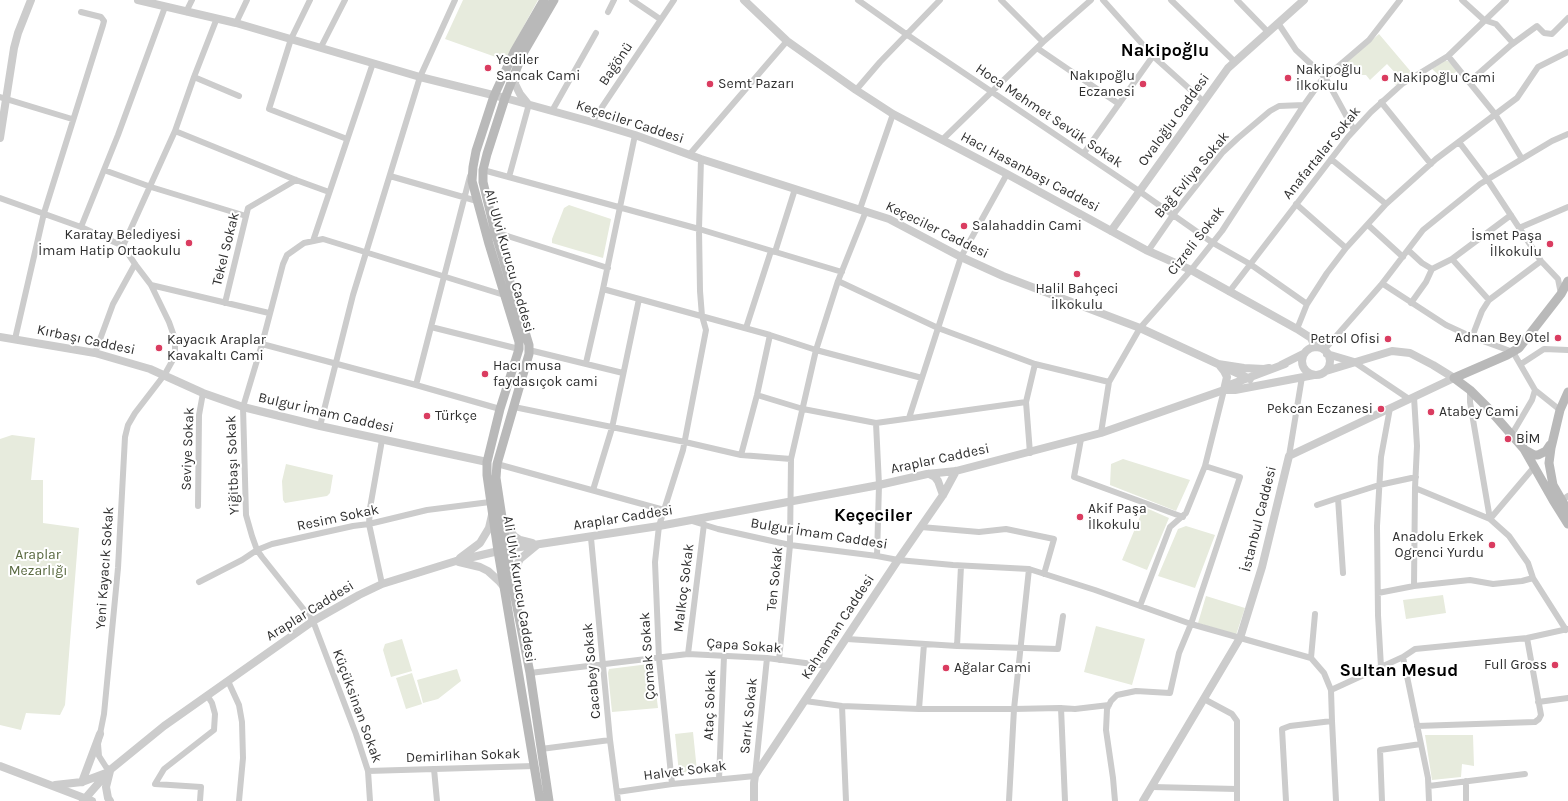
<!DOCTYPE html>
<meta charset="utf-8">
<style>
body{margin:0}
canvas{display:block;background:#fff}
</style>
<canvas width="1568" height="801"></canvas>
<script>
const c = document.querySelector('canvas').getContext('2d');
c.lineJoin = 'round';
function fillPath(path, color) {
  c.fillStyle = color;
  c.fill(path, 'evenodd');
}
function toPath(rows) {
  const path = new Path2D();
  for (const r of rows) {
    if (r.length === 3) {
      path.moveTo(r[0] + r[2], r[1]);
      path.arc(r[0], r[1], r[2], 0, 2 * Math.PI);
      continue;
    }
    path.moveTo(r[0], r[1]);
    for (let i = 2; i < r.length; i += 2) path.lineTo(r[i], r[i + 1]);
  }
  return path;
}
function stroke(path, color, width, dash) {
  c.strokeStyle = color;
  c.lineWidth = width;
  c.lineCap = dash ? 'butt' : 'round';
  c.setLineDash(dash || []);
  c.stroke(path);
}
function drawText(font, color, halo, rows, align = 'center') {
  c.font = font + ' Karla,sans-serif';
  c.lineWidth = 4;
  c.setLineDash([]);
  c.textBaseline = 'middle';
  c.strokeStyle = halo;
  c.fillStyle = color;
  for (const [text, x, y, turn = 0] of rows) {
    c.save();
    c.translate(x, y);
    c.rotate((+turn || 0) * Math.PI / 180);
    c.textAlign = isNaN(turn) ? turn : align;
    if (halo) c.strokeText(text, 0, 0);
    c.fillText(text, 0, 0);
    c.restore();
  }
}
fillPath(toPath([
 [463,0,538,0,514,44,507,61,445,39],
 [1379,34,1412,73,1396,85,1394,83,1399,77,1387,64,1370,80,1366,75,1355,75,1346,63],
 [1445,61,1448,61,1457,71,1447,79,1442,78,1432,69],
 [569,205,611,219,603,258,552,243,552,239,564,208],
 [12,435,35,438,31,480,43,480,43,523,79,528,65,705,60,715,26,713,21,730,0,725,0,439],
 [1123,459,1190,480,1176,511,1110,485,1111,464],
 [286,464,333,475,330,493,327,496,285,503,283,500,282,481],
 [1144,507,1169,518,1147,570,1122,560],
 [1186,526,1215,535,1195,588,1158,576,1178,529],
 [1443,595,1446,613,1406,619,1403,600],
 [1206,596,1245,608,1236,635,1198,623],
 [1096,626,1145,639,1132,685,1084,672],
 [402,639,412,671,391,677,383,650,385,644],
 [649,664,653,668,658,708,612,712,608,673,609,669],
 [457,669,461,681,438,699,423,703,417,680],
 [412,673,422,704,406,709,396,678],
 [693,732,697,771,679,773,675,734],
 [1425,735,1473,735,1474,766,1462,764,1461,777,1432,780]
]), '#e7ebdd');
stroke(toPath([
 [310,0,291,39,269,109,347,139],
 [632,0,660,19],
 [858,0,906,34,1139,191,1213,243,1250,264,1307,304],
 [1001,0,1043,42],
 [1103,0,1153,56,1203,101],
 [1171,0,1235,62],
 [1237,0,1268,32],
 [1462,0,1484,20,1496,24,1513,43],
 [186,12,192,0],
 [608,12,614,0],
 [236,23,247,0],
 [1278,23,1296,50,1325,77,1354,130],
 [321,47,345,0],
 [1037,48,1119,104],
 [1448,56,1495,114,1522,159],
 [194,77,239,96],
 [1469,82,1511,45,1537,26,1544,33,1552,34,1568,18],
 [856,90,880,62,940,0],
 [0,97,72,119],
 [1381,102,1431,164],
 [552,111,596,33],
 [592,122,674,0],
 [175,131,296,180,329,192],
 [942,140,1043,42,1091,0],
 [1459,142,1487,179,1541,261,1558,279,1561,294],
 [1084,153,1153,56],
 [689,155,787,41],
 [1331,159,1386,204],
 [104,170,151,187,246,216],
 [483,170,699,229,842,272],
 [390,176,477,201],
 [509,177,529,104],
 [0,198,81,227,123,246,135,264,151,285,169,322,175,339,175,356,165,374,135,413,128,425,125,437,118,568,104,714,98,744,99,756,106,767,110,770],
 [1296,204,1346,248],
 [860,209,893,114],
 [1368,225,1403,257],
 [81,227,118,135,165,7],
 [1519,228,1568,207],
 [495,232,608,268],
 [313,241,373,63],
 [123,246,175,131,194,77,217,18],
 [1408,250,1422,263,1432,269],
 [1148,251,1173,215,1223,152,1238,138,1270,111,1279,106,1304,105],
 [775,252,795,189],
 [1452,259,1489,300],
 [838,281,938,328,1035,364,1109,382],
 [1383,284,1446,325,1472,337,1513,352,1535,390,1532,400,1512,434],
 [151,285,269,313],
 [603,289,770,335,816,350,922,378],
 [1229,292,1348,137,1371,112,1402,84,1448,56,1506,0],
 [225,303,248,208,296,180],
 [1411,303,1426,282,1432,269,1452,259,1511,215],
 [431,327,519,349],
 [746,328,771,251],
 [1297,329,1307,304,1327,273,1346,248,1386,204,1436,159,1517,98,1538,67,1568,52],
 [1472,337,1482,311,1489,300,1541,261],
 [15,339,44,213,103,25,104,21,101,17,81,12],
 [262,344,416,385,500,409],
 [529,350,623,373],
 [1324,350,1381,285,1423,230,1480,184,1552,141,1568,134],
 [95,353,113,304,135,264],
 [1354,362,1409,399],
 [586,363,603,289,635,135],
 [1521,364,1544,349,1568,350],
 [416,385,470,176],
 [1470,390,1470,402,1490,519,1535,466],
 [1535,390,1560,410],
 [757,395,803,409,876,423,1026,402],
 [1414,397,1417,446,1415,488,1490,519,1509,536,1528,563,1533,578],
 [514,407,685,442,741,455,791,459],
 [909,418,961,257,1007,174],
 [876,423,879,485,877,556],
 [320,426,353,295,420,77,455,0],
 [1101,433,1109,382,1140,328,1191,270,1222,231,1304,105,1321,81,1369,40,1400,0],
 [1081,439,1074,477,1183,517],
 [1030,453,1026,402,1035,364],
 [741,455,757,395,770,335],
 [1289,456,1302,377],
 [497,464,664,510],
 [593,490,612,428,639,299],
 [1561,501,1568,496],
 [1317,505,1338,498],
 [198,506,199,415,203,393],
 [692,521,718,529,790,545,877,556,898,560,953,565,1029,569,1095,590,1191,624,1311,658,1324,673,1331,690,1403,657,1415,649,1527,638,1568,629],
 [921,527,979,532,1006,529,1054,539,1044,574],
 [591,538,610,740,618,801],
 [1343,573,1338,498,1379,485,1416,477],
 [199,582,242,560,257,550,272,544,353,526,369,524,427,510,490,502],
 [382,584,369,524,370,508,382,440],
 [1414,586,1415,488],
 [1378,593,1414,586,1470,580,1493,584,1522,581,1533,578,1566,630],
 [1140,606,1170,527,1186,513,1205,466,1224,390],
 [847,639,957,646,1058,649,1063,616],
 [957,646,961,566],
 [688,654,704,524],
 [1403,657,1428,778,1429,801],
 [1311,658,1315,614],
 [779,660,790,545,791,459,816,350,838,281,866,211],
 [1381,667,1378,615,1377,526,1381,457,1390,408],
 [530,673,688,654,767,658,828,666],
 [228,681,239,705,242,722,243,758,239,801],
 [1204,699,1232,714,1237,721,1237,801],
 [805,701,842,706,919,709,1014,709,1060,708,1075,709,1109,705],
 [1538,702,1568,698],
 [842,706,846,801],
 [1061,708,1065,801],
 [919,709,924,644],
 [1332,721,1336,801],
 [1417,726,1535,722,1539,719,1541,715,1527,638],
 [541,749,610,740],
 [434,769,437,801],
 [368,771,534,766],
 [719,779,724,656],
 [672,784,659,659,655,562,659,526,683,450,706,330,702,316,700,291,699,229,701,159],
 [1429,786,1525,774],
 [1152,787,1237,789],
 [617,792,672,784,755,776,767,658],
 [200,801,201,787,155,784,164,769,214,730,215,714,212,703,207,695],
 [370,801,368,771,356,734,313,621,262,557,257,550,252,536,246,515,243,407,262,344,283,264,287,255,304,243,323,239,504,295],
 [1009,801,1014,709,1029,569],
 [1115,801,1113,778,1106,730,1107,709,1111,701,1117,695,1136,691,1170,693,1179,653,1191,624,1240,477,1205,466],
 [1286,801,1282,729,1290,726,1332,721,1331,690],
 [1382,801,1380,750,1421,744],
 [1466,801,1466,781]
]), '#ccc', 6);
stroke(toPath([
 [138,0,236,23,420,77,505,98,592,122,635,135,701,159,889,219,961,257,1003,276,1140,328,1218,364,1244,368,1264,369,1269,368],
 [744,0,787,41,856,90,893,114,1007,174,1146,250,1191,270,1297,329,1311,338,1315,347],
 [516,74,515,84,520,94,528,104],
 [0,138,14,48,18,33,31,0],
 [1111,231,1228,68,1304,0],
 [0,337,95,353,150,369,203,393,243,407,320,426,487,462],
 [1316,361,14],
 [1327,354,1354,362],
 [1281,365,1303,354],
 [1220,366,1224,371,1227,377,1224,390],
 [1226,368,1250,379],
 [1326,371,1392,351,1410,353,1433,365,1454,378],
 [1224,390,1235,390,1314,375],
 [929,474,935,477,938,481,943,495],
 [503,520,514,536,520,540,532,543],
 [460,558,480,543,489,528,492,515],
 [459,562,480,567,488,571,499,581,504,587],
 [511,577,520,559,537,545],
 [0,766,92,801],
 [110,771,106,787,108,798,110,801],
 [82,782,100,734],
 [55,785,82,782,106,773],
 [83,801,110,770,164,726,313,621,359,595,382,584,456,561,507,549,659,526,879,485,927,474,956,471,1101,433,1224,390,1232,384,1285,364],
 [754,801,754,783,755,776,760,768,898,560,943,495,956,471],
 [1143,801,1240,638,1262,567,1289,456,1454,378]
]), '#ccc', 8);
stroke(toPath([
 [1454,378,1470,390,1489,409,1524,449,1553,500,1568,524],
 [1454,378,1507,355,1519,348,1561,294,1568,281],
 [1568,392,1560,410,1551,448,1549,463,1553,485,1568,511],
 [1525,450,1534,455,1538,455,1546,451,1550,445],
 [540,801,498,551,487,475,487,462,500,409,519,349,519,342,489,244,472,181,473,167,476,151,494,96,514,52,544,0],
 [549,801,530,673,511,577,496,478,497,464,529,354,529,345,495,232,483,182,483,170,487,154,505,98,522,55,554,0]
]), '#b9b9b9', 9);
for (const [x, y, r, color] of [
 [488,68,4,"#da3c60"],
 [1288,78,4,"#da3c60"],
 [1385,78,4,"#da3c60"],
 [710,84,4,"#da3c60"],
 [1143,84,4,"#da3c60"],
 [964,226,4,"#da3c60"],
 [189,243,4,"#da3c60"],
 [1550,244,4,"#da3c60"],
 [1077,274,4,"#da3c60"],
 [1558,338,4,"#da3c60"],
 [1388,339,4,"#da3c60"],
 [159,348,4,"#da3c60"],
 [485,374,4,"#da3c60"],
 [1381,409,4,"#da3c60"],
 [1431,412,4,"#da3c60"],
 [427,416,4,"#da3c60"],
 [1508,439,4,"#da3c60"],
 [1080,517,4,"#da3c60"],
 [1492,545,4,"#da3c60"],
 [1555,665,4,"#da3c60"],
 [946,668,4,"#da3c60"]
]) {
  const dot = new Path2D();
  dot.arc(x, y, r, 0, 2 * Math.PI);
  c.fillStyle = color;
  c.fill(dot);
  stroke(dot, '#fff', 1.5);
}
drawText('14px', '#2f2f2f', '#fff', [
 ["Yediler",496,60],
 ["Sancak Cami",496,76],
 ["Nakipoğlu",1296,70],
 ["İlkokulu",1296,86],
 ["Nakıpoğlu",1135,76,"right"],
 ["Eczanesi",1135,92,"right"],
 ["Nakipoğlu Cami",1393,78],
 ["Semt Pazarı",718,84],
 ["Salahaddin Cami",972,226],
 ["Karatay Belediyesi",181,235,"right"],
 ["İmam Hatip Ortaokulu",181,251,"right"],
 ["İsmet Paşa",1542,236,"right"],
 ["İlkokulu",1542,252,"right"],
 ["Halil Bahçeci",1077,289,"center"],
 ["İlkokulu",1077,305,"center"],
 ["Adnan Bey Otel",1550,338,"right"],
 ["Petrol Ofisi",1380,339,"right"],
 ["Kayacık Araplar",167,340],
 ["Kavakaltı Cami",167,356],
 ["Hacı musa",493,366],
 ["faydasıçok cami",493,382],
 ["Pekcan Eczanesi",1373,409,"right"],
 ["Atabey Cami",1439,412],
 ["Türkçe",435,416],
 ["BİM",1516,439],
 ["Akif Paşa",1088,509],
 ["İlkokulu",1088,525],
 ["Anadolu Erkek",1484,537,"right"],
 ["Ogrenci Yurdu",1484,553,"right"],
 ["Full Gross",1547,665,"right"],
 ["Ağalar Cami",954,668]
], 'left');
drawText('14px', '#2f2f2f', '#fff', [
 ["Bağönü",616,64,-56],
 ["Hoca Mehmet Sevük Sokak",1049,116,34],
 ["Ovaloğlu Caddesi",1174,120,-54],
 ["Keçeciler Caddesi",630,122,18],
 ["Anafartalar Sokak",1322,153,-51],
 ["Hacı Hasanbaşı Caddesi",1030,172,28],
 ["Bağ Evliya Sokak",1192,175,-50],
 ["Keçeciler Caddesi",937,230,26],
 ["Cizreli Sokak",1196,241,-52],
 ["Tekel Sokak",226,249,-76],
 ["Ali Ulvi Kurucu Caddesi",509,261,74],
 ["Kırbaşı Caddesi",86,340,12],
 ["Bulgur İmam Caddesi",326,413,13],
 ["Seviye Sokak",188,449,-88],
 ["Araplar Caddesi",940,459,-12],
 ["Yiğitbaşı Sokak",233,465,-92],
 ["Resim Sokak",338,518,-12],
 ["Araplar Caddesi",623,518,-9],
 ["İstanbul Caddesi",1259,519,-76],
 ["Bulgur İmam Caddesi",819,534,9],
 ["Yeni Kayacık Sokak",105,568,-86],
 ["Ten Sokak",775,579,-84],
 ["Malkoç Sokak",684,588,-83],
 ["Ali Ulvi Kurucu Caddesi",519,589,81],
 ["Araplar Caddesi",310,611,-32],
 ["Kahraman Caddesi",838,627,-57],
 ["Çapa Sokak",744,646,4],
 ["Çomak Sokak",648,656,-94],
 ["Cacabey Sokak",592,671,-95],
 ["Ataç Sokak",710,705,-88],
 ["Küçüksinan Sokak",357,706,70],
 ["Sarık Sokak",749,716,-84],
 ["Demirlihan Sokak",463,756,-2],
 ["Halvet Sokak",685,771,-7]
]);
drawText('14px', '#58683f', '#fff', [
 ["Araplar",38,555],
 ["Mezarlığı",38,571]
]);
drawText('bold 18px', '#000', '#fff', [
 ["Nakipoğlu",1165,51],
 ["Keçeciler",873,516],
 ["Sultan Mesud",1399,671]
]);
</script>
